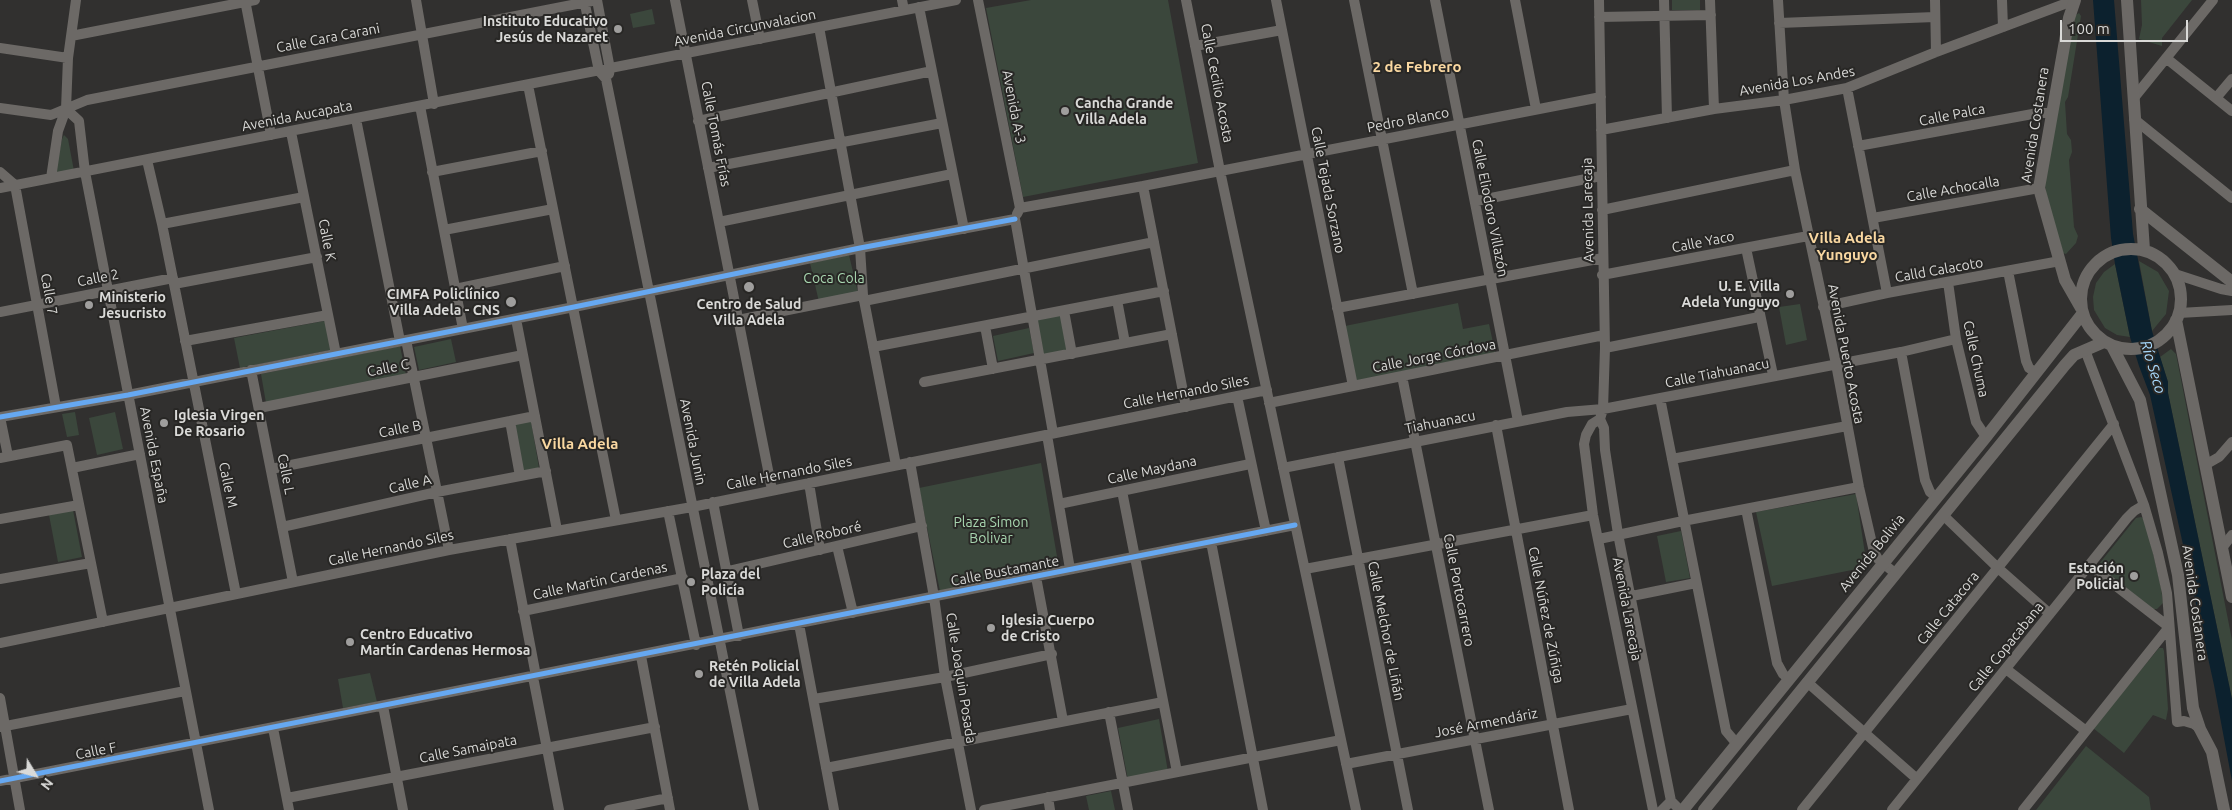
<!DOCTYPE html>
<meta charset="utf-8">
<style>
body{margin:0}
#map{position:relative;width:2232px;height:810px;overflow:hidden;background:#31302f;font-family:Ubuntu,sans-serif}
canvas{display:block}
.north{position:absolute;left:10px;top:750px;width:50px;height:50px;-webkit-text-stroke:4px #282725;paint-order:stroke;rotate:127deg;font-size:14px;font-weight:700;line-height:20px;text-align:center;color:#dadad8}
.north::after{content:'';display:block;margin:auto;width:18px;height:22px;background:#dadad8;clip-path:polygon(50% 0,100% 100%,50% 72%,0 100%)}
.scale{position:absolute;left:2060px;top:20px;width:128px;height:22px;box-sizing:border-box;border:2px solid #dadad8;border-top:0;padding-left:6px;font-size:15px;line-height:18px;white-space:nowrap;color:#dadad8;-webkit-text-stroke:4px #282725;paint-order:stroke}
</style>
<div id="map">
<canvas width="2232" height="810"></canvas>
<div class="north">N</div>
<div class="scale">100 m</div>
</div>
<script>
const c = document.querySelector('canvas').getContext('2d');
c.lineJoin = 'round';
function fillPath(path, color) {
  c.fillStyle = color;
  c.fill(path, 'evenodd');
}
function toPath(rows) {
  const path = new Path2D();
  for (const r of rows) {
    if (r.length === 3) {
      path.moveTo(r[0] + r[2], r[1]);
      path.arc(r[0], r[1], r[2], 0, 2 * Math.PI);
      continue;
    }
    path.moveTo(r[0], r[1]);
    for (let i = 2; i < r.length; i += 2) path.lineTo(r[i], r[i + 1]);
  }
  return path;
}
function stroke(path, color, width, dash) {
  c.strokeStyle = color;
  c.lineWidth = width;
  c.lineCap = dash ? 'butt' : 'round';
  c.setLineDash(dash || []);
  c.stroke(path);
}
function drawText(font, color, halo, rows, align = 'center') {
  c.font = font + ' Ubuntu,sans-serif';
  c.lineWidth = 4;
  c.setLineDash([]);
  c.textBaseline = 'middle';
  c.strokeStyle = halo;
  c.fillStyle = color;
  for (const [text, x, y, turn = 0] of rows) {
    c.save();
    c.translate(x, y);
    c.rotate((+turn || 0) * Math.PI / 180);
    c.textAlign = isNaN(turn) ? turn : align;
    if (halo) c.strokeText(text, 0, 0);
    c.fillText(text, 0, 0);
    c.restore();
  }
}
fillPath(toPath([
 [1031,0,1168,0,1198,163,1023,197,986,8],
 [1672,0,1700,0,1700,10,1672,10],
 [2141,0,2192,0,2162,38,2162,46,2139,39,2142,25],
 [652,9,655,24,633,28,630,14],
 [2079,13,2081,16,2068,97,2065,102,2067,134,2071,140,2072,152,2069,160,2074,227,2078,236,2076,243,2066,254,2063,253,2046,196,2045,184,2074,16],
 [64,135,68,139,74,171,70,179,63,181,57,177,56,169,62,139],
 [849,255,858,293,819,302,810,263],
 [2139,261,2158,272,2169,291,2166,314,2152,331],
 [2115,264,2130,337,2117,335,2105,328,2094,310,2093,297,2096,283,2104,272],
 [1458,303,1463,329,1489,324,1497,361,1357,389,1345,326],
 [1800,304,1807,340,1786,345,1779,307],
 [1063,313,1070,352,1042,357,1034,318],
 [324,321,327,322,335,349,240,368,234,338],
 [1029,328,1034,353,998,361,993,336],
 [451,339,456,362,419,370,414,347],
 [400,346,406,375,266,403,261,374],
 [2171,349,2176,354,2232,640,2232,699,2168,393,2168,382,2160,357],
 [75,412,79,435,67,437,62,414],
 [115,412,123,449,97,455,89,418],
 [531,421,539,468,523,471,514,423],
 [1041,463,1060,574,941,596,919,488],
 [1856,494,1867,567,1772,586,1756,512],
 [73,510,82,557,58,562,49,515],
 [2141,517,2145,519,2161,587,2163,603,2157,609,2153,609,2099,567,2099,564,2136,518],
 [1681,531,1690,578,1666,582,1657,536],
 [2159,648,2163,648,2164,651,2168,709,2166,720,2153,715,2124,753,2093,728],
 [370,673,377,702,343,708,338,679],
 [1159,719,1168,772,1128,780,1118,728],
 [2086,746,2149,797,2151,810,2036,810],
 [1111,791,1115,810,1089,810,1086,796]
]), '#3b473c');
fillPath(toPath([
 [2093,0,2114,0,2133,234,2152,331,2168,382,2168,393,2232,699,2232,781,2214,685,2150,395,2139,366,2130,337,2115,264,2111,238]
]), '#0c212e');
stroke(toPath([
 [245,0,271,135],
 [416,0,434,104],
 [584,0,599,71,606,79,754,810],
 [597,0,610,69,609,74],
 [675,0,772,490],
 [752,0,760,39],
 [902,0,904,10],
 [978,0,1020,208,1017,214],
 [1186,0,1220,171,1356,810],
 [1276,0,1353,386],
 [1354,0,1413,294],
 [1435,0,1518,421],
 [1515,0,1536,109],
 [1599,0,1605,348,1603,409,1600,419,1592,424,1586,435,1584,444,1593,515,1653,810],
 [1664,0,1667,118],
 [1710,0,1714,109],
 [1778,0,1784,100,1795,170,1836,364,1859,487,1874,552,1878,559,1896,574],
 [1935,0,1936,52],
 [2002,0,2003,27],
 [919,7,964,229],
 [1599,17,1711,15],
 [1779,23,1935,17],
 [819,27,860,248,863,295,896,465],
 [71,36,255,0],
 [1195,46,1282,30],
 [0,48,68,58],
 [2166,58,2232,111],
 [528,85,616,520],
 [1847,88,1887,293],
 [2216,98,2232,79],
 [2133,99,2213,0],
 [420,106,463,329],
 [0,108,51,115,87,100,597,0],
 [66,109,79,121,85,172,209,810],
 [356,119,400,341],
 [2134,119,2232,198],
 [698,121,932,71],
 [1601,130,1714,109,1784,100,1847,88,1936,52,2075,0],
 [291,132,336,354],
 [1858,146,2038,113,2051,113],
 [147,160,162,224,236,594],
 [708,168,942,123],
 [0,172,15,185,56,407],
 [432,172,542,151],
 [51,178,58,131,66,109,68,58,76,0],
 [1143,186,1186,407],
 [0,188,956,0],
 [1476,201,1601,176],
 [1020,208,1143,186,1601,97],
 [1602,210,1795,170],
 [1873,218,2039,188],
 [1015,219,1053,433],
 [719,222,952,174],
 [162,224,304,197],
 [444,230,553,209],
 [1746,248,1773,375],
 [2008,271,2026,361,2029,368,2036,373],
 [2175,274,2221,289,2232,291],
 [1602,275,1808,236],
 [1948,282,1956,339,1976,422,1986,437],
 [174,284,317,257],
 [455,289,565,266],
 [1117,300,1125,343],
 [864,301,1154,242],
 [1823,307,1887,293,2060,261],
 [1337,308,1603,258],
 [1064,311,1072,354],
 [0,312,173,278],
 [2179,313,2232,310],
 [516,319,557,530],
 [738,320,863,295],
 [985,326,993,369],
 [406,340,449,550],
 [185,341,328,315],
 [873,347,1164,291],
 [1605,348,1759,317],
 [2085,350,2144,505,2158,553,2167,593,2177,722,2184,721,2194,724,2200,729],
 [1901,352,1925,480,1930,492,1937,498],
 [251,370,293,582],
 [1402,376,1489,810],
 [924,382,1172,334],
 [1237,396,1266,531],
 [1660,398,1726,731,1737,744],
 [1269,403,1604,335],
 [259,408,523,355],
 [0,417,128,395,574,307,860,248,1015,219],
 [0,417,8,456],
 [1600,419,1604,428,1605,450,1618,534,1671,801,1680,810],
 [510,421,520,476],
 [1496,425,1569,810],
 [1047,435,1070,569],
 [1338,457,1408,810],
 [0,458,67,445,103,622],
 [1672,459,1847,426],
 [910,462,934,597,945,677,971,810],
 [2205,465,2219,457,2232,442],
 [72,468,140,454],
 [1283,468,1567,412,1603,409,1901,352,1956,339],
 [271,469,535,416],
 [809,483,820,550],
 [1122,491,1177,772],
 [713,502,739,636],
 [1059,504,1250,464],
 [1746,509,1777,663,1783,674,1789,679],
 [668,511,696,645],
 [1943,515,1998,568,2050,614],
 [0,519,79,505],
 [282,527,437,492,546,471],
 [510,539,536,676],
 [1599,539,1683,521,1859,487],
 [1211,542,1263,810],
 [837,546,853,613],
 [2222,548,2232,535],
 [2089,565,2169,627],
 [1305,569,1593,515],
 [728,571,922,526],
 [1036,577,1063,721],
 [0,579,91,563],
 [1632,596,1696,583],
 [523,611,683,578],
 [799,624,834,810],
 [0,643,449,550,692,507,1267,390],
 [641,656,670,810],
 [2006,669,2086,731],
 [533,677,559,810],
 [1807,682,1917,779],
 [0,698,20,810],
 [814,699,945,677,1052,654],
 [383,706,403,810],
 [1109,712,1128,810],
 [0,727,185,691],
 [273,728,289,810],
 [1346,764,1632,709],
 [826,768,1163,702],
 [0,781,1295,525],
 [1048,797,1050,810],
 [287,798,655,727],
 [609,810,668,798],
 [984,810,1341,740],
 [1662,810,1671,801],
 [1802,810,2114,424],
 [1892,810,2127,518,2134,511,2144,505],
 [2023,810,2169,627]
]), '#6c6966', 10);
stroke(toPath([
 [2075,0,2069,18,2039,188,2065,280,2081,308],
 [2127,0,2144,250],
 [2140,209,2232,282],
 [2131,299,50],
 [2176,320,2232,597],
 [2112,346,2140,400,2178,575,2193,708,2200,729,2212,752,2224,810],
 [1683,810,1986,437,2083,313],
 [1704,810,2065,365,2074,355,2104,342]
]), '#6c6966', 12);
stroke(toPath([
 [0,417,128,395,574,307,860,248,1015,219],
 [0,781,1295,525]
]), '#66a8f1', 5);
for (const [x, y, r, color] of [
 [618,29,5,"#9f9e9d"],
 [1065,111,5,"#9f9e9d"],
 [749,287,6,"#9f9e9d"],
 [1790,294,5,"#9f9e9d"],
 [511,302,6,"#9f9e9d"],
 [89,305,5,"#9f9e9d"],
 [164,423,5,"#9f9e9d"],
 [2134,576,5,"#9f9e9d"],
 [691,582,5,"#9f9e9d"],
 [991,628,5,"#9f9e9d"],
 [350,642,5,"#9f9e9d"],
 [699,674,5,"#9f9e9d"]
]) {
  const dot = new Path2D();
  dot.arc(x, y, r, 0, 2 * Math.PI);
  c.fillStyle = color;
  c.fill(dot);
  stroke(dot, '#282725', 2);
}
drawText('bold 14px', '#dadad8', '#282725', [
 ["Instituto Educativo",608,21,"right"],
 ["Jesús de Nazaret",608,37,"right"],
 ["Cancha Grande",1075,103],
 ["Villa Adela",1075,119],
 ["U. E. Villa",1780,286,"right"],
 ["Adela Yunguyo",1780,302,"right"],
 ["CIMFA Policlínico",500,294,"right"],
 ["Villa Adela - CNS",500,310,"right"],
 ["Ministerio",99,297],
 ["Jesucristo",99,313],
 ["Centro de Salud",749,304,"center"],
 ["Villa Adela",749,320,"center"],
 ["Iglesia Virgen",174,415],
 ["De Rosario",174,431],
 ["Estación",2124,568,"right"],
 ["Policial",2124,584,"right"],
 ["Plaza del",701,574],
 ["Policía",701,590],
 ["Iglesia Cuerpo",1001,620],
 ["de Cristo",1001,636],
 ["Centro Educativo",360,634],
 ["Martín Cardenas Hermosa",360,650],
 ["Retén Policial",709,666],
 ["de Villa Adela",709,682]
], 'left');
drawText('14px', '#dadad8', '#282725', [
 ["Avenida Circunvalacion",745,28,-11],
 ["Calle Cara Carani",328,38,-11],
 ["Avenida Los Andes",1797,81,-10],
 ["Calle Cecilio Acosta",1217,83,79],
 ["Avenida A-3",1014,107,79],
 ["Calle Palca",1952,115,-11],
 ["Avenida Aucapata",297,116,-11],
 ["Pedro Blanco",1408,120,-11],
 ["Avenida Costanera",2035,125,-81],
 ["Calle Tomás Frías",716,134,79],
 ["Calle Achocalla",1953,189,-10],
 ["Calle Tejada Sorzano",1328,190,79],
 ["Calle Eliodoro Villazón",1490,208,79],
 ["Avenida Larecaja",1588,210,-91],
 ["Calle K",327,240,79],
 ["Calle Yaco",1703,242,-11],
 ["Calld Calacoto",1939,270,-10],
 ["Calle 2",98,278,-11],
 ["Calle 7",49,294,80],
 ["Avenida Puerto Acosta",1846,354,79],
 ["Calle Jorge Córdova",1434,356,-11],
 ["Calle Chuma",1976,359,78],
 ["Calle C",388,368,-11],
 ["Calle Tiahuanacu",1717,373,-11],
 ["Calle Hernando Siles",1186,392,-11],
 ["Tiahuanacu",1440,422,-11],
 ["Calle B",400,429,-11],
 ["Avenida Junin",693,442,79],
 ["Avenida España",154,455,79],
 ["Calle Maydana",1152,470,-12],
 ["Calle Hernando Siles",789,473,-11],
 ["Calle L",286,474,79],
 ["Calle A",410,484,-13],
 ["Calle M",228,485,78],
 ["Calle Roboré",822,535,-13],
 ["Calle Hernando Siles",391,548,-12],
 ["Avenida Bolivia",1872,553,-51],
 ["Calle Bustamante",1005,571,-11],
 ["Calle Martin Cardenas",600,581,-12],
 ["Calle Portocarrero",1459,590,79],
 ["Avenida Costanera",2195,603,82],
 ["Calle Catacora",1948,608,-51],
 ["Avenida Larecaja",1627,609,79],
 ["Calle Núñez de Zúñiga",1546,615,79],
 ["Calle Melchor de Liñán",1386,631,79],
 ["Calle Copacabana",2006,647,-51],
 ["Calle Joaquin Posada",961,678,81],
 ["José Armendáriz",1486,723,-11],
 ["Calle Samaipata",468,749,-11],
 ["Calle F",96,751,-11]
]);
drawText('14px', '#a7d5af', '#282725', [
 ["Coca Cola",834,278],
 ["Plaza Simon",991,522],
 ["Bolivar",991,538]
]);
drawText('bold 15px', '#fad8a1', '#282725', [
 ["2 de Febrero",1417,67],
 ["Villa Adela",1847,238],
 ["Yunguyo",1847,255],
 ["Villa Adela",580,444]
]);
drawText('italic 15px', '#a9dafd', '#282725', [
 ["Río Seco",2153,367,73]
]);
</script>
